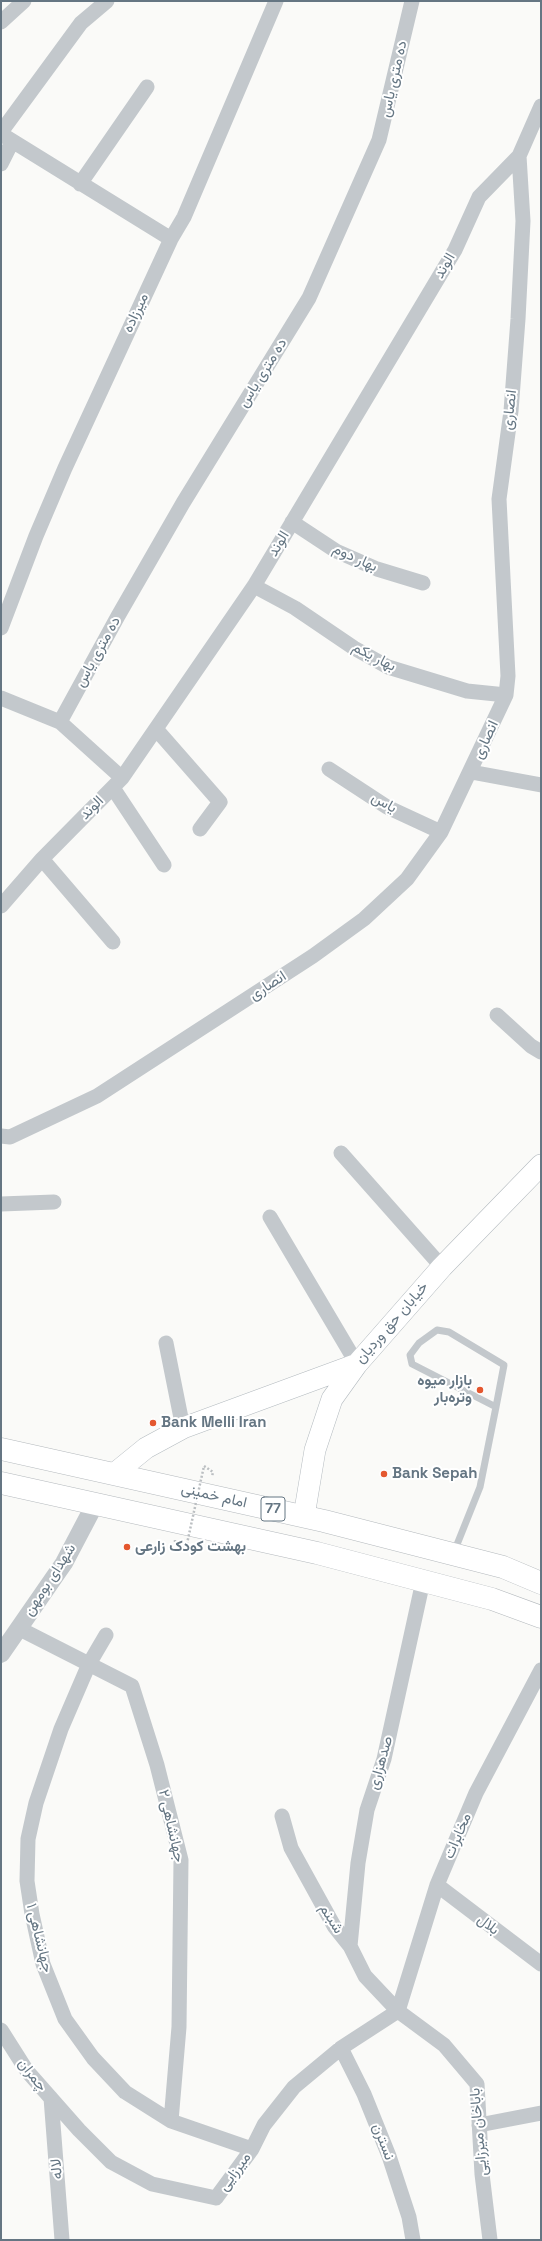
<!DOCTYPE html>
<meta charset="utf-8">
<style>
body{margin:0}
#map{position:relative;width:542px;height:2241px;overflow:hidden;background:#fafaf8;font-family:"Space Grotesk",sans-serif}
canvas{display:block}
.frame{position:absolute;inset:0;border:2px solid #657683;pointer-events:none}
</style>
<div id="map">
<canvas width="542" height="2241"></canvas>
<div class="frame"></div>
</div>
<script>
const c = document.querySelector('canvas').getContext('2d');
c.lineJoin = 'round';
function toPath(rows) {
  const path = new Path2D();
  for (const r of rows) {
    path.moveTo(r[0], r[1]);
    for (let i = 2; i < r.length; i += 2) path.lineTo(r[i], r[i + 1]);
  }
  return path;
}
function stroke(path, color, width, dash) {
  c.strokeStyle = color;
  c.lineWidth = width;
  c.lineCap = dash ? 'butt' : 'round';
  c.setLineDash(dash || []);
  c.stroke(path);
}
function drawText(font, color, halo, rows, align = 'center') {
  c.font = font + ' "Space Grotesk",Vazirmatn,sans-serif';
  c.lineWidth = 4;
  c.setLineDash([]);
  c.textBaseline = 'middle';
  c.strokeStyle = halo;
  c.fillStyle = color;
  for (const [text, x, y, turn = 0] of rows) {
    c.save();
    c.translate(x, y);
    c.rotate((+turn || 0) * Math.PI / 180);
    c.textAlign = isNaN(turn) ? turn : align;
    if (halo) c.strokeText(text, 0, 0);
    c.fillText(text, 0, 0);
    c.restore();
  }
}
const secondary = toPath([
 [114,1474,146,1448,183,1428,357,1364],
 [304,1516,315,1450,332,1399,357,1364,442,1267,541,1165]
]);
const trunk = toPath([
 [1,1449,324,1521,503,1567,541,1583],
 [1,1483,317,1553,492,1599,541,1617]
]);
stroke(secondary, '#b3babf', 22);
stroke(trunk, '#b4b9bd', 23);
stroke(toPath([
 [204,1466,213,1472,212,1477],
 [175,1540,175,1543,186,1548]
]), '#bbbfc2', 2.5, [2, 2]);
stroke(toPath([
 [454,1552,480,1487,496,1407,412,1364,410,1355,419,1343,437,1330,449,1332,504,1365,496,1407]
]), '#c3c8cc', 7);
stroke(toPath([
 [1,22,24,1],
 [1,132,81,23,107,1],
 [1,134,171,239],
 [1,164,12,142],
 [80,184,147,87],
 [292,522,336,551,377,569,423,583],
 [254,586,295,608,354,648,388,667,467,691,506,695],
 [1,628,36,536,65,468,171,239,184,217,276,1],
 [1,698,60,722,122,778],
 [60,722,118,616,183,503,309,298,379,140,412,1],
 [156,729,220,802,200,829],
 [329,769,387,807,441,832],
 [471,772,541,785],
 [113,788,164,865],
 [42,859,113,942],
 [1,906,42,859,122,778,254,586,455,250,479,197,519,156],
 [497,1015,531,1046,541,1052],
 [1,1136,10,1137,97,1096,313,956,364,919,407,879,441,832,506,695,508,676,499,499,511,411,518,319,523,221,519,156,541,106],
 [341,1153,442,1267],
 [1,1204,54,1202],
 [270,1217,357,1364],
 [166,1343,183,1428],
 [18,1628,132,1686,157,1765,181,1860,179,2027,171,2121],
 [106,1635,89,1664,61,1729,36,1803,28,1839,27,1881,32,1914,43,1964,65,2019,93,2058,125,2092,171,2121,252,2149],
 [282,1816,291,1848,334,1926,350,1946,365,1976,398,2011,444,2045,477,2084,482,2174,490,2240],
 [437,1885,541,1964],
 [350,1946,358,1863,367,1810,384,1759,423,1581],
 [398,2011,437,1885,476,1793,541,1670],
 [1,2030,27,2071,79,2130,111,2162,152,2184,216,2198,252,2149,264,2125,294,2087,341,2048,398,2011],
 [341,2048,364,2094,389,2156,409,2217,413,2240],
 [51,2098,62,2240],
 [479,2125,541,2113]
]), '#c3c8cc', 15);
stroke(toPath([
 [1,1654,64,1563,95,1504]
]), '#c3c8cc', 18);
stroke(secondary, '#fff', 21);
stroke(trunk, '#fff', 22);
stroke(toPath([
 [186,1548,204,1466]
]), '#bbbfc2', 2.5, [2, 2]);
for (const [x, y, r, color] of [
 [480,1390,4,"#e4572e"],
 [153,1423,4,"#e4572e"],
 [384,1474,4,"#e4572e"],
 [127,1547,4,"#e4572e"]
]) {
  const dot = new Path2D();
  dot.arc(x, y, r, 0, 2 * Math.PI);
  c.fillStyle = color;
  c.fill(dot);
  stroke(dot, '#fff', 1.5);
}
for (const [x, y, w] of [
 [273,1509,24]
]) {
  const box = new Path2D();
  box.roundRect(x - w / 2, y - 12, w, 24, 3);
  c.fillStyle = '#fff';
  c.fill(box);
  stroke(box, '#657683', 1);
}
drawText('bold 14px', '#657683', null, [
 ["77",273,1509]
]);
drawText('15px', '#657683', '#fff', [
 ["ده متری یاس",394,79,-77],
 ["الوند",445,266,-60],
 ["میرزاده",136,313,-65],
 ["ده متری یاس",263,373,-58],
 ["انصاری",510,410,-84],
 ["الوند",279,544,-59],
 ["بهار دوم",355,558,25],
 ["ده متری یاس",98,652,-61],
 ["بهار یکم",374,657,27],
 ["انصاری",486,740,-65],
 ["یاس",384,803,30],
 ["الوند",92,808,-45],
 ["انصاری",268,986,-33],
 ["خیابان حق وردیان",392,1323,-49],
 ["امام خمینی",214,1496,13],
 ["شهدای بومهن",50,1580,-57],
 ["صدهزاری",381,1763,-74],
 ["جهانشاهی ۲",171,1826,77],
 ["مخابرات",458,1836,-67],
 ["شبنم",331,1919,58],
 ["بلال",488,1925,38],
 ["جهانشاهی ۱",39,1938,76],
 ["چمران",32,2075,52],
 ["باباخان میرزایی",479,2132,-95],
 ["نسترن",383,2142,69],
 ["لاله",57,2169,-95],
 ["میرزایی",235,2172,-54]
]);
drawText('bold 15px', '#657683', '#fff', [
 ["بازار میوه",472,1381,"right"],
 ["وتره‌بار",472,1398,"right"],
 ["Bank Melli Iran",161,1423],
 ["Bank Sepah",392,1474],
 ["بهشت کودک زارعی",135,1547]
], 'left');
</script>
